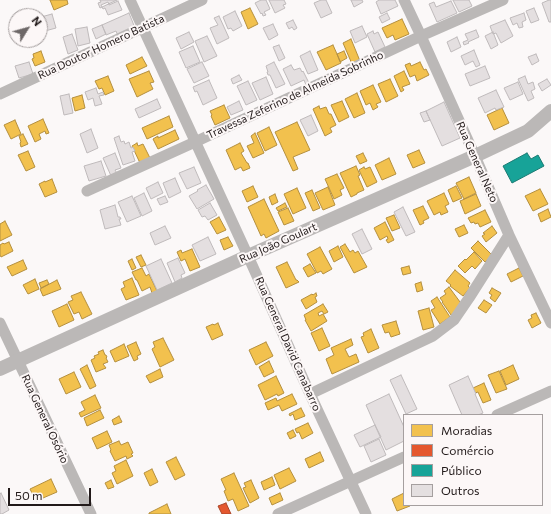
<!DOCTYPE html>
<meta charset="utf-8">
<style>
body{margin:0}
#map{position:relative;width:551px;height:514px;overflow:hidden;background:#fbf8f8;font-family:Commissioner,sans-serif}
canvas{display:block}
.legend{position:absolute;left:403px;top:414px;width:140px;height:92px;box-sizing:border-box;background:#fcf7f7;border:1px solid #a59f9f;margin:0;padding:5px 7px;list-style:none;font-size:12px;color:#221a1a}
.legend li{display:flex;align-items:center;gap:8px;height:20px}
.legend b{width:20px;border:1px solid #a59f9f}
.north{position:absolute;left:8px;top:8px;width:40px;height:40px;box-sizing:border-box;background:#fcf7f7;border:1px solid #a59f9f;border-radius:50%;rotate:53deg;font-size:11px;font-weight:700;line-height:16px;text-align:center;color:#221a1a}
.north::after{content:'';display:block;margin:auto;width:14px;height:18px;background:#6e6868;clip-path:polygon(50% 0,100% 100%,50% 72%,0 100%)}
.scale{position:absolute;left:8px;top:488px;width:83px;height:18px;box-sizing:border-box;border:2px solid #221a1a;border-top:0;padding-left:5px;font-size:12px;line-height:14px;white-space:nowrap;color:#221a1a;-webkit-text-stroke:3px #fcf7f7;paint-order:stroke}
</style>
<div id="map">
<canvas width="551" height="514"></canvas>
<ul class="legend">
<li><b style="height:11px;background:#f2c14e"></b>Moradias</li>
<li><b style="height:11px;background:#e4572e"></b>Comércio</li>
<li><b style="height:11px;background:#17a398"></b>Público</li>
<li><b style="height:11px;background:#e4dfe0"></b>Outros</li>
</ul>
<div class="north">N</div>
<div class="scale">50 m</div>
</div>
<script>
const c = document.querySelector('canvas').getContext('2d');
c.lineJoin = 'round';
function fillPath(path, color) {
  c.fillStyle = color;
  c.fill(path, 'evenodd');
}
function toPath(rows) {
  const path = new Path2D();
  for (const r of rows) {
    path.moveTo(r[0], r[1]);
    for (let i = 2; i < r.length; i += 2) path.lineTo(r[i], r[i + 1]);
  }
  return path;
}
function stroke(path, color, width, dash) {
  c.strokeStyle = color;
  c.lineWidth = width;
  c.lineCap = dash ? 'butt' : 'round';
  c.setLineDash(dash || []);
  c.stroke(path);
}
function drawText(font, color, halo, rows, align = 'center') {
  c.font = font + ' Commissioner,sans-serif';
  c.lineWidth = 4;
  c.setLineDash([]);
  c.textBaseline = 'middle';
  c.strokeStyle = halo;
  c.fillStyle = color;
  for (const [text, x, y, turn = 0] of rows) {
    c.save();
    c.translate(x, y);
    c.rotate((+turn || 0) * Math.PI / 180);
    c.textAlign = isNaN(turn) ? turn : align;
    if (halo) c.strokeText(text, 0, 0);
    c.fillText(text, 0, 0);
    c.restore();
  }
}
const homes = toPath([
 [50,0,67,0,68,4,54,10,50,0],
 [250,8,258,24,248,29,241,12,250,8],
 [402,19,409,34,395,40,393,35,387,38,382,28,402,19],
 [351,39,360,61,352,64,343,43,351,39],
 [333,45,341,63,326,70,317,52,333,45],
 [41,51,45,62,35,66,32,59,34,58,33,54,41,51],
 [344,51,347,58,340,62,337,54,344,51],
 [142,57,147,66,130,74,126,65,142,57],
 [420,62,424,70,426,69,429,75,417,81,415,75,410,77,405,65,410,63,411,66,420,62],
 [149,71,154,82,150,83,153,89,137,97,129,79,149,71],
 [404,71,410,84,402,87,404,90,401,92,394,76,404,71],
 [108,76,114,91,105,95,102,88,99,89,95,81,108,76],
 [390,79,398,96,386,102,378,84,390,79],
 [373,85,381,102,376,104,378,107,373,110,370,103,366,105,360,91,373,85],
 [357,93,365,113,354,118,345,99,357,93],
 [82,95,85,108,75,111,72,98,82,95],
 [342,101,349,117,339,122,331,105,342,101],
 [224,105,230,118,215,125,211,116,212,115,210,111,224,105],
 [319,106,320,109,326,107,329,114,331,114,336,125,330,128,332,132,325,136,313,109,319,106],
 [502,108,509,123,494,130,487,115,502,108],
 [169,116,173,127,147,139,142,128,169,116],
 [43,119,49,133,46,134,45,131,39,134,41,139,35,142,28,126,43,119],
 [15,120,21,134,11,139,4,125,15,120],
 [297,122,310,150,293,157,298,169,293,171,275,132,297,122],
 [269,127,277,145,265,151,257,133,269,127],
 [175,130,179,139,158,149,153,139,158,136,158,138,175,130],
 [255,133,264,153,253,158,247,146,254,143,251,136,255,133],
 [23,134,28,144,21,147,20,143,21,142,19,136,23,134],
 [137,143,138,146,143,144,151,160,140,163,132,146,137,143],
 [240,143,244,151,241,153,247,163,248,163,250,168,243,171,241,167,235,170,226,150,240,143],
 [419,150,425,163,413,168,407,155,419,150],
 [28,151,35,167,26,171,18,155,28,151],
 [363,153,367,161,360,164,356,156,363,153],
 [389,158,396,174,382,180,375,165,389,158],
 [356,166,360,175,358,176,364,190,357,193,357,194,351,197,340,173,356,166],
 [364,167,365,169,370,167,377,182,367,187,359,170,364,167],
 [337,174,344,188,340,190,342,195,334,199,325,179,337,174],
 [469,177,476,193,464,199,456,183,469,177],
 [52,179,57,192,45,197,39,184,45,181,45,182,52,179],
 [253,186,258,197,247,202,242,191,253,186],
 [456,186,462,198,453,202,448,190,456,186],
 [328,187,335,205,323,210,315,193,328,187],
 [297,188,306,208,293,214,284,194,297,188],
 [540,189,548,204,533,211,525,196,540,189],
 [312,190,320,208,313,211,305,193,312,190],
 [444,193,449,204,445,206,448,212,441,215,440,212,434,215,427,201,444,193],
 [275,194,278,202,272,205,269,197,275,194],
 [476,194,481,206,465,214,460,201,476,194],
 [264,199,279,231,266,238,264,234,261,236,248,207,264,199],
 [285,203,287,207,278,211,276,208,285,203],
 [423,206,429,218,423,221,424,223,420,225,413,210,423,206],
 [288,208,294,221,284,225,278,212,288,208],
 [548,209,551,217,541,222,538,214,548,209],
 [485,210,491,222,480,227,478,223,475,224,474,222,471,223,468,218,485,210],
 [394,215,400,228,392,231,386,218,394,215],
 [219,217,226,230,217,234,210,222,219,217],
 [5,221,12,235,0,241,0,224,5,221],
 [385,222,394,240,388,243,386,240,388,239,387,236,380,240,374,228,385,222],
 [464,225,468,233,459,237,455,229,464,225],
 [492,226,497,233,486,242,482,236,485,234,483,233,492,226],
 [228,237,233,246,224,250,220,240,228,237],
 [478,241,492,255,485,262,471,248,478,241],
 [9,242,13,251,1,257,0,255,0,245,3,243,4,244,9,242],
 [345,244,350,252,353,250,355,253,358,251,367,267,354,273,340,247,345,244],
 [338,246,343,257,334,262,329,251,338,246],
 [320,247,332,269,323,274,321,271,317,273,307,254,320,247],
 [192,249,200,267,190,271,185,259,181,261,177,252,181,250,182,253,192,249],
 [474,252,482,261,475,269,472,266,465,273,458,266,465,259,466,260,474,252],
 [141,255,146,265,141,267,136,257,141,255],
 [132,259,136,268,132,270,128,261,132,259],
 [23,260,27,269,12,276,7,267,23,260],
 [287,262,296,280,297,280,299,282,286,288,276,267,287,262],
 [310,264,316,273,308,277,303,268,310,264],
 [409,266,411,273,403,275,401,268,409,266],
 [142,268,146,276,149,274,157,291,152,293,150,287,142,291,137,280,136,280,132,272,142,268],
 [519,268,523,276,511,282,507,274,519,268],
 [455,270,470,283,468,286,470,288,463,296,450,286,451,285,446,281,455,270],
 [132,278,139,295,126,300,121,289,125,287,123,282,132,278],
 [35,279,39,289,28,294,23,285,35,279],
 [47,280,49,284,41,288,39,283,47,280],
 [57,280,61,289,43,296,40,289,57,280],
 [421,282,423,290,417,292,415,284,421,282],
 [449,287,463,306,451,315,442,302,443,302,440,298,446,294,444,291,449,287],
 [492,288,501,293,495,302,490,298,492,295,489,293,492,288],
 [81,292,92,314,82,319,79,312,74,314,68,302,73,300,71,296,81,292],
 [316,293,317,296,315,297,317,302,306,309,301,300,312,294,313,295,316,293],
 [437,297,450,317,440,324,431,310,435,308,431,301,437,297],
 [484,300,492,305,486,313,478,308,484,300],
 [67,304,74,320,59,327,52,311,67,304],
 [323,304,328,312,324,314,322,311,318,313,319,316,323,314,327,321,311,331,305,320,306,320,304,315,323,304],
 [429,308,434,327,423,330,418,311,429,308],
 [536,313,541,323,532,328,528,320,532,318,531,315,536,313],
 [396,321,400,334,391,337,389,332,385,333,382,325,396,321],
 [218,323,223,335,212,340,206,327,213,324,214,325,218,323],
 [322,328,330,346,319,351,311,333,322,328],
 [371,329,379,348,368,353,361,337,364,336,363,333,371,329],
 [163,338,174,360,160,367,152,349,155,347,153,342,163,338],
 [351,339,353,345,345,349,349,357,356,354,359,362,332,374,326,359,334,355,331,348,351,339],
 [136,342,141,354,137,356,138,359,134,361,127,346,136,342],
 [266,342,273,356,256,365,249,350,266,342],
 [124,344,129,356,115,362,110,351,124,344],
 [103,350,105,355,106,355,107,357,106,358,108,362,103,364,106,368,96,372,91,360,95,358,94,356,99,354,98,352,103,350],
 [269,361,274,372,264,377,259,367,269,361],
 [87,365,96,386,90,389,80,369,87,365],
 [513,365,519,379,506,385,500,371,513,365],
 [160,369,163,377,150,383,146,376,160,369],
 [499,371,507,389,496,393,488,375,499,371],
 [74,372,81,387,66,394,59,379,74,372],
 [276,376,284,393,278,396,277,394,265,400,258,385,276,376],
 [484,383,491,400,483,403,478,392,475,393,473,388,484,383],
 [292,394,297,404,282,411,279,405,268,410,265,403,276,398,277,401,292,394],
 [95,395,101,408,81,417,79,413,85,410,81,402,95,395],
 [301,408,305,416,295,420,293,414,290,416,289,414,301,408],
 [100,410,104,418,87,426,84,418,100,410],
 [119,416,122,422,114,425,112,420,119,416],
 [308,423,313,433,302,439,299,432,297,433,295,429,308,423],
 [293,430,296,436,290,439,287,433,293,430],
 [107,431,112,442,97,449,92,438,107,431],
 [119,441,121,445,128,442,133,453,131,454,133,456,127,459,126,456,115,461,110,451,111,450,109,445,119,441],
 [320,452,324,461,309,468,305,459,320,452],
 [176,457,185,475,175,480,166,462,176,457],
 [126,460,133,476,117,484,112,473,116,471,114,466,126,460],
 [289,468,296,481,280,489,274,475,289,468],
 [152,469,158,482,150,486,144,473,152,469],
 [234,473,249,506,238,511,233,499,228,501,224,491,226,490,221,479,234,473],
 [272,477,275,485,264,490,261,482,272,477],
 [51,479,57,492,36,501,30,489,51,479],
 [111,480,114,487,108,489,105,483,111,480],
 [251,480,259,498,250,503,243,488,246,487,244,483,251,480],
 [280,493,283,500,272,505,269,498,280,493],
 [404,493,404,505,409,505,410,506,397,511,392,499,404,493],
 [167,504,171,514,149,514,149,513,167,504]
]);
fillPath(homes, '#f2c14e');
stroke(homes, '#b48f3e', 1);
const shops = toPath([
 [226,503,231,514,222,514,218,506,226,503]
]);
fillPath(shops, '#e4572e');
stroke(shops, '#aa4528', 1);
const public = toPath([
 [527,153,531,159,538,155,544,166,512,183,503,166,527,153]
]);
fillPath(public, '#17a398');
stroke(public, '#1a7a72', 1);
const building = toPath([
 [100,0,117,0,100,8,98,3,101,2,100,0],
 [261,0,266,0,270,9,264,12,266,15,263,16,262,13,261,14,255,3,261,0],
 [269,0,284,0,286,4,283,5,285,8,275,13,269,0],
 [321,0,326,0,332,13,321,18,314,3,321,0],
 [351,0,362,0,363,2,354,7,351,0],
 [379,0,395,0,398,6,381,14,376,2,379,0],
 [453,0,469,0,472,6,459,12,453,0],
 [549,0,551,0,551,22,549,22,542,3,549,0],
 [118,1,122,10,108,15,105,8,103,9,101,5,108,2,109,5,118,1],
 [451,1,457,13,437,22,429,4,434,2,436,7,451,1],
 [534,8,539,20,531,23,526,11,534,8],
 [235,11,242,26,233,31,231,28,228,29,223,17,235,11],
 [129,13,135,28,118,36,116,31,106,35,102,25,129,13],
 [387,13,390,19,382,23,379,17,387,13],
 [524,13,526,20,522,22,523,27,519,28,517,23,513,25,510,18,524,13],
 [52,14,56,28,45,31,41,17,52,14],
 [219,16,229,38,217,44,210,28,218,25,214,18,219,16],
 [293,20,297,28,294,30,292,27,289,29,286,23,293,20],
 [505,20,513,36,501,43,496,33,493,34,490,26,505,20],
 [273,24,278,35,269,40,263,28,273,24],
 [102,25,106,34,96,39,92,29,102,25],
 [362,26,367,37,355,43,350,31,362,26],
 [87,27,90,43,78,46,75,29,87,27],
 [476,30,479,37,468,42,469,43,464,45,463,42,468,40,465,34,476,30],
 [373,31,374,34,378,32,385,47,375,52,367,34,373,31],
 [189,32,194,42,181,49,176,38,189,32],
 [493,32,498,45,491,49,485,36,493,32],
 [72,34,78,50,68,54,63,37,72,34],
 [207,36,217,56,204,62,195,41,207,36],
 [457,37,461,47,451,52,447,42,457,37],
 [279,45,285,58,279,61,273,47,279,45],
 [193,46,200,62,186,68,179,52,193,46],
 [474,50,480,65,476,67,473,61,465,65,461,56,474,50],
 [310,51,318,70,308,74,300,56,310,51],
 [536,54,539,61,532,65,528,57,536,54],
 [29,62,33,74,19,78,15,66,29,62],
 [202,62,209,76,194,83,187,69,202,62],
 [274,62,285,84,276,88,270,75,268,75,267,72,268,72,266,66,274,62],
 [291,65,294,70,300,68,302,72,303,71,309,83,306,85,304,80,291,86,283,69,291,65],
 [485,66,490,78,470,86,465,74,485,66],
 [239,75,242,80,233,84,231,79,239,75],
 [525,76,528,84,533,82,535,89,531,91,534,98,528,101,518,79,525,76],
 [266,77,273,94,260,100,252,83,266,77],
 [547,79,551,85,542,91,538,84,547,79],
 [209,80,217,98,203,105,197,91,195,92,193,87,209,80],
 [248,81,257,100,246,105,237,86,248,81],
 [518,82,523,94,510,100,504,88,518,82],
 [96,88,98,94,103,92,104,95,99,96,102,104,95,106,93,98,88,100,85,92,96,88],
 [496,90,504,107,496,110,495,108,485,113,478,98,496,90],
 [69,94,73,113,64,115,60,96,69,94],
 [157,99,161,108,139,118,135,109,157,99],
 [239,101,243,110,231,115,227,107,239,101],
 [444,102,460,138,442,146,426,111,444,102],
 [426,111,430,120,424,122,420,113,426,111],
 [311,115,318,131,308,136,300,120,311,115],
 [91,129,98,148,87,153,80,134,91,129],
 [119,136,121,142,124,141,125,144,129,142,131,148,133,147,135,151,132,152,135,161,123,165,114,138,119,136],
 [115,153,121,168,115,170,118,175,112,178,103,158,115,153],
 [101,161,106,176,89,181,84,166,101,161],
 [194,167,201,183,187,189,179,173,194,167],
 [175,178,181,192,169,198,163,183,175,178],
 [158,182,163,193,151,199,146,188,158,182],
 [206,185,214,199,197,209,189,196,198,191,197,190,206,185],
 [144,193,152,211,142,216,134,198,144,193],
 [132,196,141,216,127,222,118,202,132,196],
 [165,196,168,202,160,205,157,199,165,196],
 [210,203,217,215,208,220,205,216,202,217,198,210,210,203],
 [115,205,118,217,120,217,121,219,119,219,121,225,105,229,100,210,115,205],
 [403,207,415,232,406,236,394,212,403,207],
 [165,226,171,238,155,245,150,233,165,226],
 [362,229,372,249,362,254,352,234,362,229],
 [208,237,216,254,200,261,192,245,208,237],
 [178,258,185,273,181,275,182,278,175,282,167,263,178,258],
 [161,259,172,283,157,290,146,266,161,259],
 [401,375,417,409,406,414,390,380,401,375],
 [468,376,476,394,475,394,483,413,478,415,462,415,449,385,468,376],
 [389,394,404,427,404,441,386,450,366,405,389,394],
 [375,425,381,437,360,447,354,435,375,425],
 [379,439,386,455,371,462,364,446,379,439],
 [1,493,9,510,2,514,0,514,0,494,1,493]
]);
fillPath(building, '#e4dfe0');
stroke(building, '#bfbabb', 1);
stroke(toPath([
 [130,0,248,256,310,394,366,514],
 [404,0,421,36,475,156,509,235,551,323],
 [0,94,202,0],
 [87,191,195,142,421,36,503,0],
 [0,323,91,514],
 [310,394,433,336,454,320,469,298,509,235],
 [497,415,551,391],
 [278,514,404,457]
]), '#bbb8b7', 11);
stroke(toPath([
 [0,369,248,256,475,156,528,131,551,111]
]), '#bbb8b7', 14);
drawText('11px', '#221a1a', '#fcf7f7', [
 ["Rua Doutor Homero Batista",101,47,-25],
 ["Travessa Zeferino de Almeida Sobrinho",295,95,-25],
 ["Rua General Neto",477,162,66],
 ["Rua João Goulart",278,243,-24],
 ["Rua General David Canabarro",288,344,66],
 ["Rua General Osório",45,419,65]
]);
</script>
